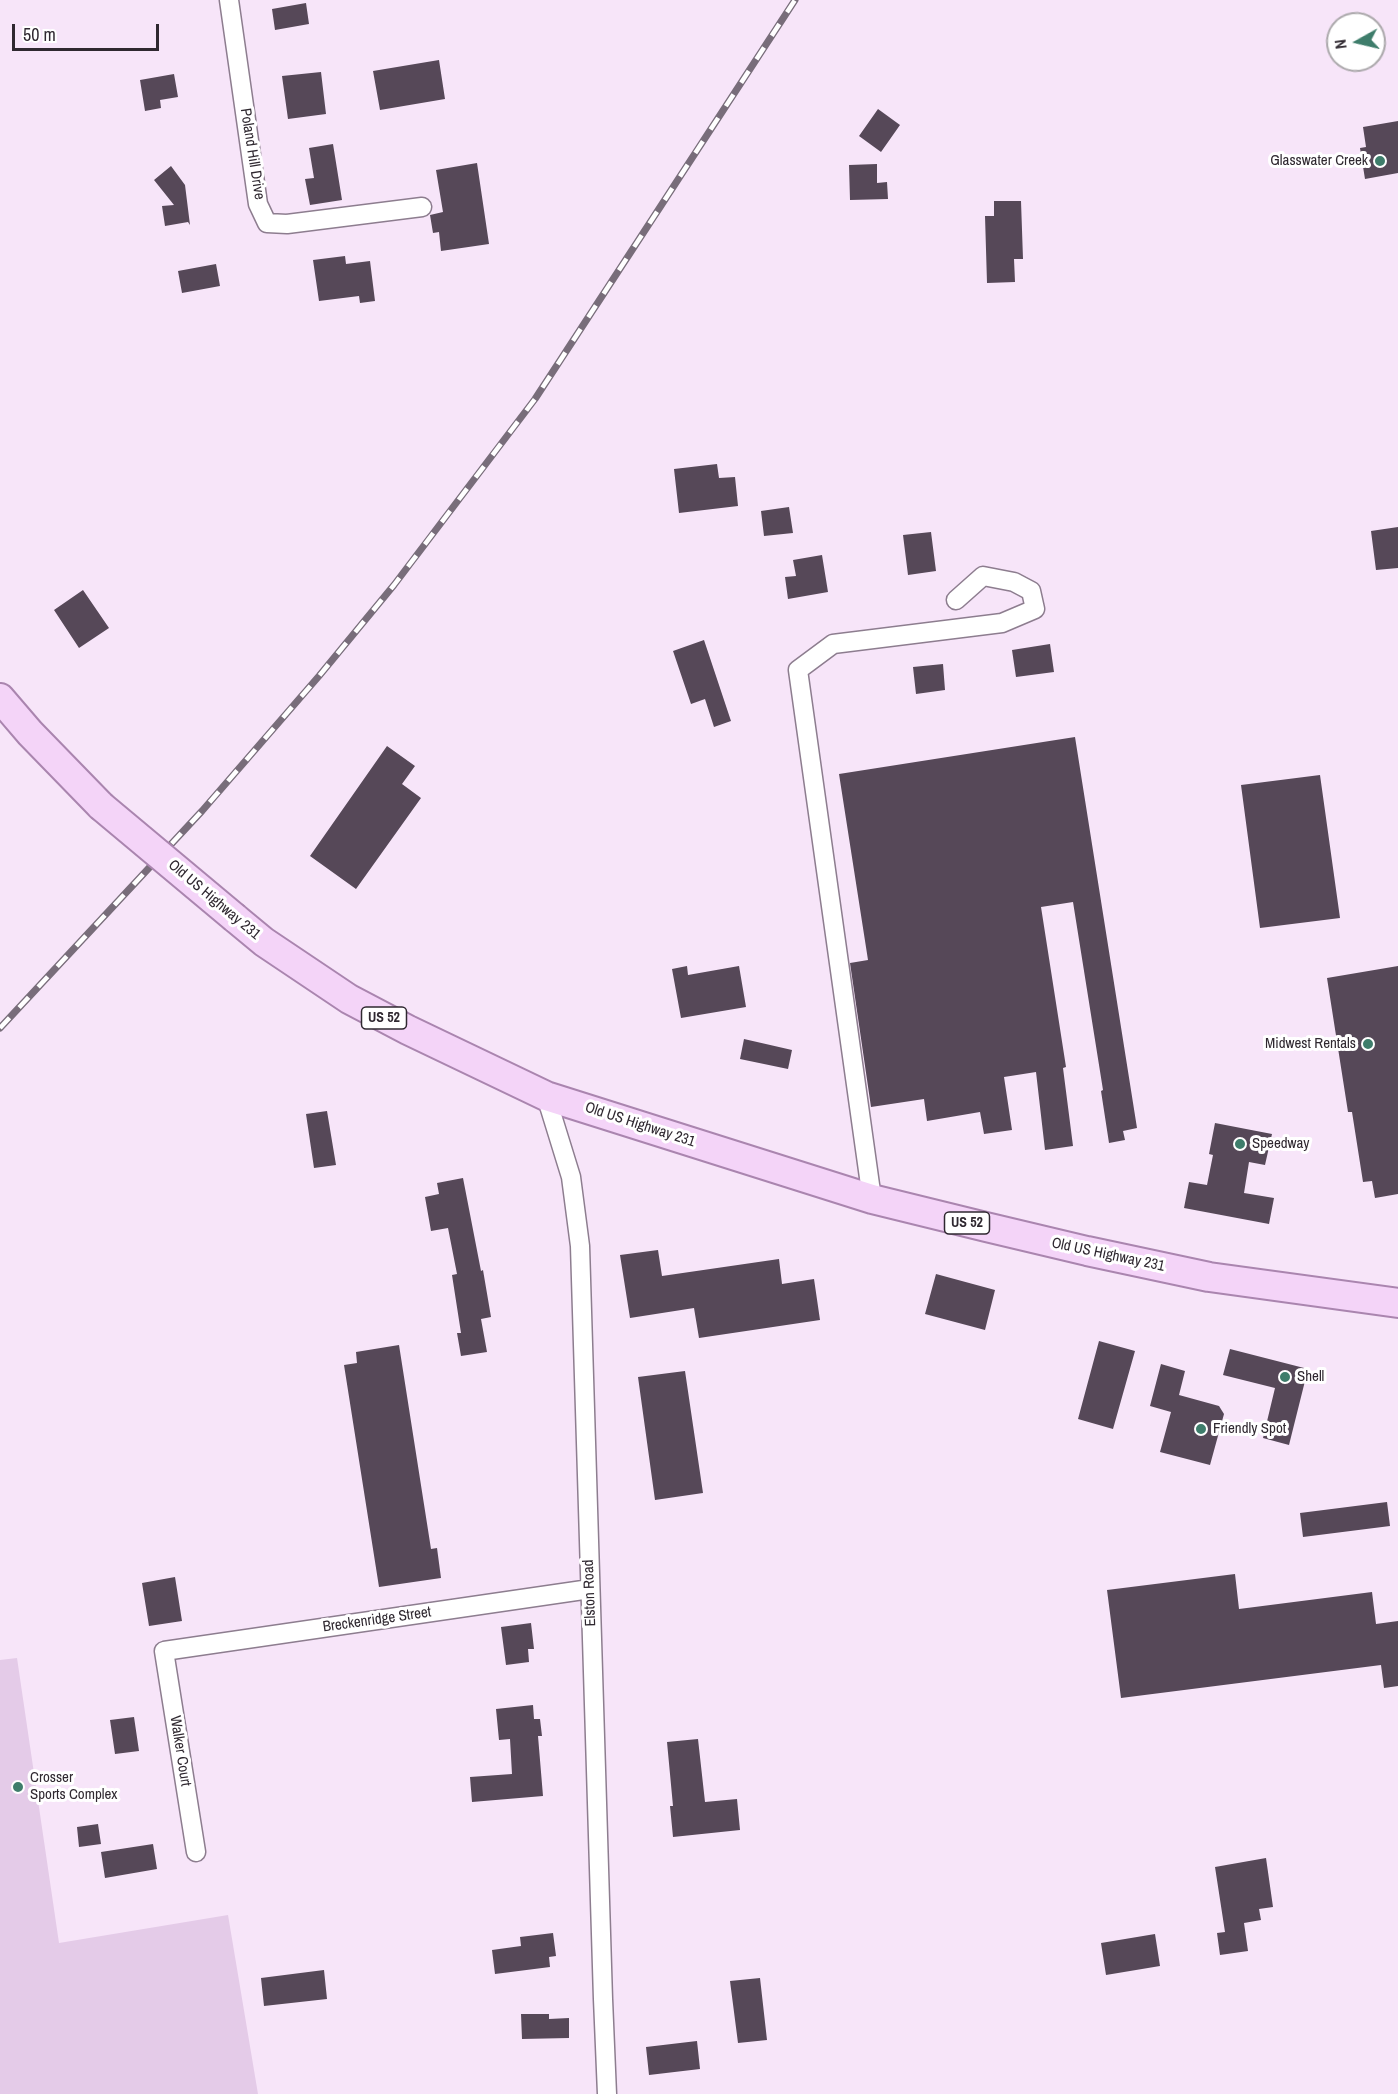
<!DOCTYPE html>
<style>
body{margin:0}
#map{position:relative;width:1398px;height:2094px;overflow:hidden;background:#f7e5f9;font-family:"Archivo Narrow",sans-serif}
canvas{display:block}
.north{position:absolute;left:1326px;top:12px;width:60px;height:60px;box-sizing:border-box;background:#fff;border:2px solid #aca9ac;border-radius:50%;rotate:262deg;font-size:16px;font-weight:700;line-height:24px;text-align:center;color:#2f2830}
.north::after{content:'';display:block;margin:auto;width:21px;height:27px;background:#3e7d6b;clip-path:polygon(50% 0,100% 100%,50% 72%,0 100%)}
.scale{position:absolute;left:12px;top:24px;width:147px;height:27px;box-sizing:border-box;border:3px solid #2f2830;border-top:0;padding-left:8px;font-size:18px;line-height:21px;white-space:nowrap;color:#2f2830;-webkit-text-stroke:4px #fff;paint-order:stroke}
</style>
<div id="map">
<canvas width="1398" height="2094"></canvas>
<div class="north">N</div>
<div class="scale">50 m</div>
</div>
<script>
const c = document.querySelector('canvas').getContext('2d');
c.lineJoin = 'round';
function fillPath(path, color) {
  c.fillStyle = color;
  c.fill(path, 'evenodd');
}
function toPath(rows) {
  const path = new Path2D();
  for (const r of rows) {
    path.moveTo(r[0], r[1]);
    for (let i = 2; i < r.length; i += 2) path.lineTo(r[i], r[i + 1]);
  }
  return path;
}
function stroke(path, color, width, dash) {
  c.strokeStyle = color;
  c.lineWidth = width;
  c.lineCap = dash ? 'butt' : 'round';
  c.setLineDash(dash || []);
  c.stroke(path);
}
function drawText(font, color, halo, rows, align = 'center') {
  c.font = font + ' "Archivo Narrow",sans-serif';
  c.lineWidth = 6;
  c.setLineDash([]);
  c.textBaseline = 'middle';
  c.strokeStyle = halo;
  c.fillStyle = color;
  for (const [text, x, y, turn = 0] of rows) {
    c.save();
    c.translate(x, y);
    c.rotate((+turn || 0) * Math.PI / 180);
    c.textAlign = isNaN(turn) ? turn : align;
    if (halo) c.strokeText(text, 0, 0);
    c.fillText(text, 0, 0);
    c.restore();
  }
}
fillPath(toPath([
 [17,1658,59,1943,228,1915,258,2094,0,2094,0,1660]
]), '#e4cbe8');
fillPath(toPath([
 [306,3,309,24,275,30,272,9],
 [439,60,445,99,380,110,373,71],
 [321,72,326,114,288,119,282,76],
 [174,74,178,97,160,100,161,108,145,111,140,80],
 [878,109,900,125,881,152,859,136],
 [1398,121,1398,173,1365,179,1360,148,1366,147,1363,127],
 [333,144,342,200,310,205,305,179,314,178,309,148],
 [477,163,489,244,441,251,439,232,433,233,430,215,443,212,436,170],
 [877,164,877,183,887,182,888,199,850,200,849,165],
 [171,166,185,185,190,225,188,222,165,226,162,206,174,205,154,180],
 [994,201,1021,201,1023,259,1014,259,1015,282,987,283,985,216,994,216],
 [345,256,346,264,370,261,375,301,360,303,359,296,319,301,313,260],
 [216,264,220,286,182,293,178,271],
 [717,464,719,478,735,477,738,506,679,513,674,469],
 [789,507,793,533,764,536,761,511],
 [1398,527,1398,568,1376,570,1371,531],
 [931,532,936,571,908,575,903,535],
 [822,555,828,592,788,599,785,577,796,576,793,560],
 [83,590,109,628,79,648,54,610],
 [704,640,731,721,714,727,705,699,691,704,673,651],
 [1050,644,1054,672,1016,677,1012,650],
 [943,664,945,690,916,694,913,667],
 [1075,737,1137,1128,1123,1131,1125,1140,1109,1143,1101,1091,1103,1090,1073,902,1041,907,1066,1067,1063,1068,1073,1146,1045,1150,1036,1072,1004,1077,1012,1130,984,1134,980,1112,927,1121,924,1099,871,1107,850,963,868,960,839,774],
 [387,746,415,766,402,784,421,798,356,889,310,856],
 [1320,775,1340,918,1260,928,1241,785],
 [687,966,688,975,739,966,746,1007,681,1018,672,969],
 [1398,966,1398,1194,1375,1198,1372,1181,1363,1182,1352,1112,1348,1112,1327,978],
 [744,1039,792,1050,788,1069,740,1059],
 [327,1111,336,1165,314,1168,306,1114],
 [1215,1123,1272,1134,1265,1165,1249,1162,1244,1193,1274,1198,1269,1224,1184,1208,1189,1182,1207,1185,1213,1155,1209,1154],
 [463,1178,481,1271,483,1270,491,1317,481,1319,487,1352,461,1356,457,1333,461,1333,452,1275,457,1274,448,1228,431,1231,425,1197,439,1194,437,1183],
 [658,1250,662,1276,779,1259,782,1284,814,1279,820,1320,699,1338,694,1308,630,1318,620,1255],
 [936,1274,995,1290,985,1330,925,1314],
 [1099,1341,1135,1351,1113,1429,1078,1419],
 [399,1345,431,1549,437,1548,441,1578,379,1587,344,1365,357,1363,356,1352],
 [1230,1349,1308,1369,1289,1445,1263,1438,1275,1388,1223,1375],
 [1161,1364,1185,1371,1179,1395,1219,1406,1224,1414,1210,1465,1160,1452,1171,1412,1150,1406],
 [685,1371,703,1493,655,1500,638,1377],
 [1387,1502,1390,1526,1303,1537,1300,1513],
 [1235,1574,1239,1609,1372,1592,1376,1624,1398,1621,1398,1686,1384,1688,1381,1665,1121,1698,1107,1590],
 [175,1577,182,1621,149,1626,142,1583],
 [531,1623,534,1649,528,1649,529,1662,506,1665,501,1627],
 [533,1705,534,1719,540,1719,542,1736,538,1736,543,1796,472,1802,470,1777,512,1774,510,1739,499,1740,496,1709],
 [134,1717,139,1751,115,1754,110,1720],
 [698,1739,705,1802,737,1799,740,1830,673,1837,670,1806,673,1806,667,1742],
 [98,1824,101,1844,79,1847,77,1827],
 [153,1844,157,1869,105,1878,101,1852],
 [1266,1858,1273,1907,1259,1909,1261,1920,1244,1923,1248,1951,1220,1955,1217,1933,1225,1932,1215,1867],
 [553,1933,556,1956,549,1957,550,1967,495,1974,492,1950,521,1946,520,1937],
 [1155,1934,1160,1966,1106,1975,1101,1943],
 [324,1970,327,1999,264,2006,261,1978],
 [760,1978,767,2040,738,2043,730,1981],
 [521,2014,549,2014,549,2019,569,2018,569,2038,522,2039],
 [697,2041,700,2069,649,2075,646,2047]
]), '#564858');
const minor = toPath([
 [229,0,258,204,267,223,287,224,422,207],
 [546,1096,571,1177,580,1246,603,1999,607,2094],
 [872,1199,798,670,833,644,1002,623,1035,609,1031,591,1014,582,983,576,956,600],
 [196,1852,164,1651,590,1589]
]);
const primary = toPath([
 [0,698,30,733,101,806],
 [235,918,264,942,349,999,408,1030,546,1096,872,1199,986,1227,1087,1251,1209,1277,1398,1303]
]);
stroke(minor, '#8d7d8f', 21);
stroke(primary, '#aa85af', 32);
stroke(minor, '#fff', 18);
stroke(primary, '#f4d4f8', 28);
const rail = toPath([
 [0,1028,202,811,319,676,394,585,535,399,795,0]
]);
stroke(rail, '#786d7a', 7);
stroke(rail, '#fff', 4.5, [14]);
const primaryBridge = toPath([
 [101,806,235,918]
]);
stroke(primaryBridge, '#aa85af', 32, []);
stroke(primaryBridge, '#f4d4f8', 28);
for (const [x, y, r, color] of [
 [1380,161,6,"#3e7d6b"],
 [1368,1044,6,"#3e7d6b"],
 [1240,1144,6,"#3e7d6b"],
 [1285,1377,6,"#3e7d6b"],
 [1201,1429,6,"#3e7d6b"],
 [18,1787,6,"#3e7d6b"]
]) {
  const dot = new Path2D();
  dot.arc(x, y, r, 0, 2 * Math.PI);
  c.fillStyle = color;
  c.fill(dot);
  stroke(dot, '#fff', 2);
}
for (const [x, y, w] of [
 [384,1018,45],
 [967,1223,45]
]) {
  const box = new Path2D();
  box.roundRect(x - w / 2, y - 11, w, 22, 4.5);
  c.fillStyle = '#fff';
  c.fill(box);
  stroke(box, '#2f2830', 1.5);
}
drawText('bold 14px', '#2f2830', null, [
 ["US 52",384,1018],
 ["US 52",967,1223]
]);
drawText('15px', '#2f2830', '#fff', [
 ["Poland Hill Drive",252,154,81],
 ["Old US Highway 231",214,900,40],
 ["Old US Highway 231",640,1125,18],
 ["Old US Highway 231",1108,1255,12],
 ["Elston Road",590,1593,-92],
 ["Breckenridge Street",377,1620,-8],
 ["Walker Court",180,1751,81]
]);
drawText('15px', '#2f2830', '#fff', [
 ["Glasswater Creek",1368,161,"right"],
 ["Midwest Rentals",1356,1044,"right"],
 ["Speedway",1252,1144],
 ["Shell",1297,1377],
 ["Friendly Spot",1213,1429],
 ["Crosser",30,1778],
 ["Sports Complex",30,1795]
], 'left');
</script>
